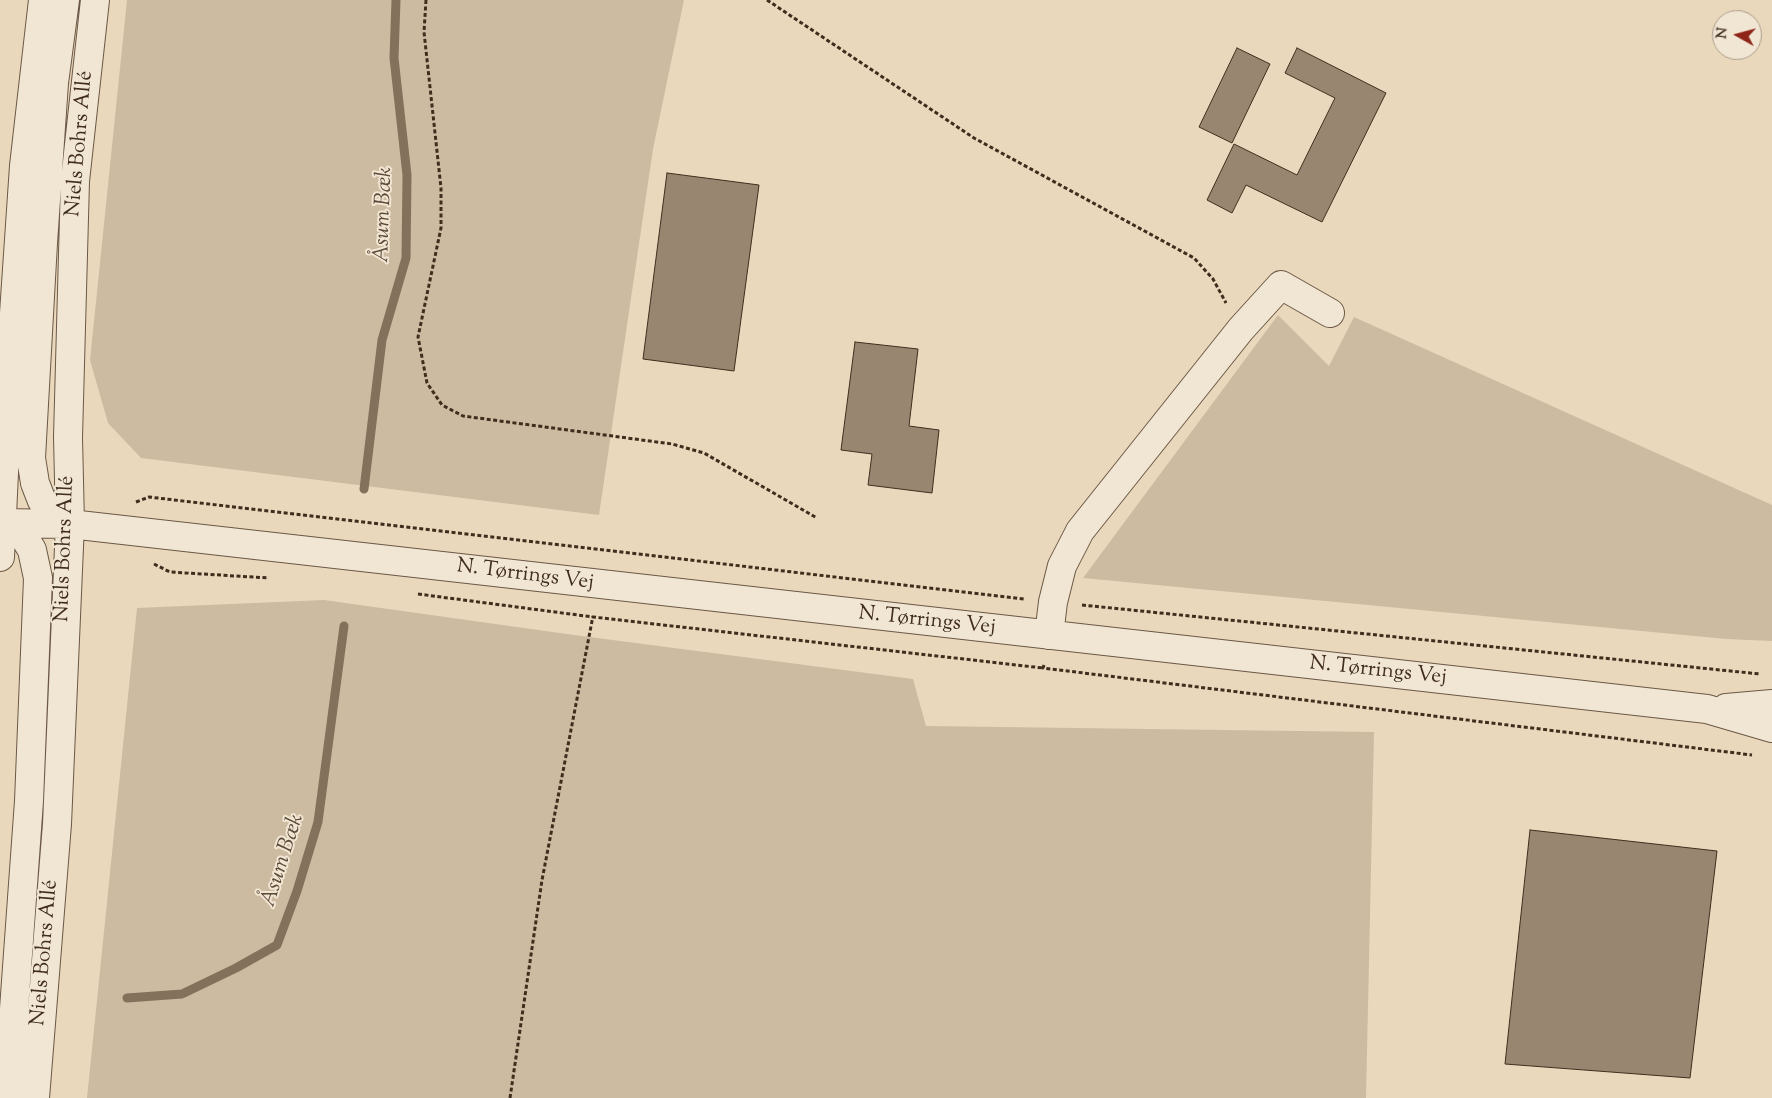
<!DOCTYPE html>
<meta charset="utf-8">
<style>
body{margin:0}
#map{position:relative;width:1772px;height:1098px;overflow:hidden;background:#ead8bc;font-family:"Sorts Mill Goudy",serif}
canvas{display:block}
.north{position:absolute;left:1712px;top:10px;width:50px;height:50px;box-sizing:border-box;background:#f1e6d3;border:1px solid #ab9c8b;border-radius:50%;rotate:277deg;font-size:14px;font-weight:700;line-height:20px;text-align:center;color:#412d1e}
.north::after{content:'';display:block;margin:auto;width:18px;height:22px;background:#8f2418;clip-path:polygon(50% 0,100% 100%,50% 72%,0 100%)}
</style>
<div id="map">
<canvas width="1772" height="1098"></canvas>
<div class="north">N</div>
</div>
<script>
const c = document.querySelector('canvas').getContext('2d');
c.lineJoin = 'round';
function fillPath(path, color) {
  c.fillStyle = color;
  c.fill(path, 'evenodd');
}
function toPath(rows) {
  const path = new Path2D();
  for (const r of rows) {
    path.moveTo(r[0], r[1]);
    for (let i = 2; i < r.length; i += 2) path.lineTo(r[i], r[i + 1]);
  }
  return path;
}
function stroke(path, color, width, dash) {
  c.strokeStyle = color;
  c.lineWidth = width;
  c.lineCap = dash ? 'butt' : 'round';
  c.setLineDash(dash || []);
  c.stroke(path);
}
function drawText(font, color, halo, rows, align = 'center') {
  c.font = font + ' "Sorts Mill Goudy",serif';
  c.lineWidth = 4;
  c.setLineDash([]);
  c.textBaseline = 'middle';
  c.strokeStyle = halo;
  c.fillStyle = color;
  for (const [text, x, y, turn = 0] of rows) {
    c.save();
    c.translate(x, y);
    c.rotate((+turn || 0) * Math.PI / 180);
    c.textAlign = isNaN(turn) ? turn : align;
    if (halo) c.strokeText(text, 0, 0);
    c.fillText(text, 0, 0);
    c.restore();
  }
}
fillPath(toPath([
 [127,0,684,0,653,149,599,515,141,458,108,423,90,360],
 [1278,315,1329,366,1354,317,1772,505,1772,641,1726,639,1083,578],
 [324,600,574,635,913,679,926,726,1374,732,1366,1098,87,1098,137,608]
]), '#cdbba1');
stroke(toPath([
 [364,489,382,340,406,258,407,175,394,58,396,0],
 [127,998,182,994,236,968,277,945,297,891,318,822,344,626]
]), '#84715c', 9);
const building = toPath([
 [1237,48,1270,64,1232,143,1199,127,1237,48],
 [1297,48,1386,93,1322,222,1246,185,1232,213,1207,200,1234,144,1297,175,1335,98,1285,73,1297,48],
 [667,173,759,185,734,371,643,359,667,173],
 [855,342,918,349,909,426,939,430,932,493,868,485,872,454,841,450,855,342],
 [1530,830,1717,851,1690,1078,1505,1064,1530,830]
]);
fillPath(building, '#998670');
stroke(building, '#412d1e', 1);
const minor = toPath([
 [65,0,54,83,43,243,31,458,35,483,42,501,70,524],
 [0,523,70,524,1707,709,1772,728],
 [1,523,23,535,32,550,38,578,29,801,13,1023,10,1098],
 [0,557,6,431,24,166,43,0],
 [1049,635,1053,602,1062,566,1080,531,1241,329,1281,285,1330,313],
 [1726,708,1772,704],
 [35,1098,57,824,70,524,68,437,75,181,95,0]
]);
stroke(minor, '#6b5846', 30);
stroke(toPath([
 [426,0,424,32,441,188,441,228,418,337,427,383,442,405,463,416,672,444,704,453,817,518],
 [767,0,974,138,1194,258,1213,279,1226,303],
 [136,502,149,497,1024,599],
 [154,564,170,572,269,578],
 [418,594,593,617,1043,668],
 [1082,605,1760,674],
 [1044,665,1043,668,1752,755],
 [510,1098,542,880,593,616]
]), '#412d1e', 3, [4, 2.5]);
stroke(minor, '#f1e6d3', 28);
drawText('21px', '#412d1e', '#f1e6d3', [
 ["Niels Bohrs Allé",81,144,-85],
 ["Niels Bohrs Allé",66,549,-88],
 ["N. Tørrings Vej",525,576,7],
 ["N. Tørrings Vej",927,622,6],
 ["N. Tørrings Vej",1378,672,6],
 ["Niels Bohrs Allé",46,953,-85]
]);
drawText('italic 22px', '#5d4938', '#f1e6d3', [
 ["Åsum Bæk",385,215,-88],
 ["Åsum Bæk",284,861,-72]
]);
</script>
